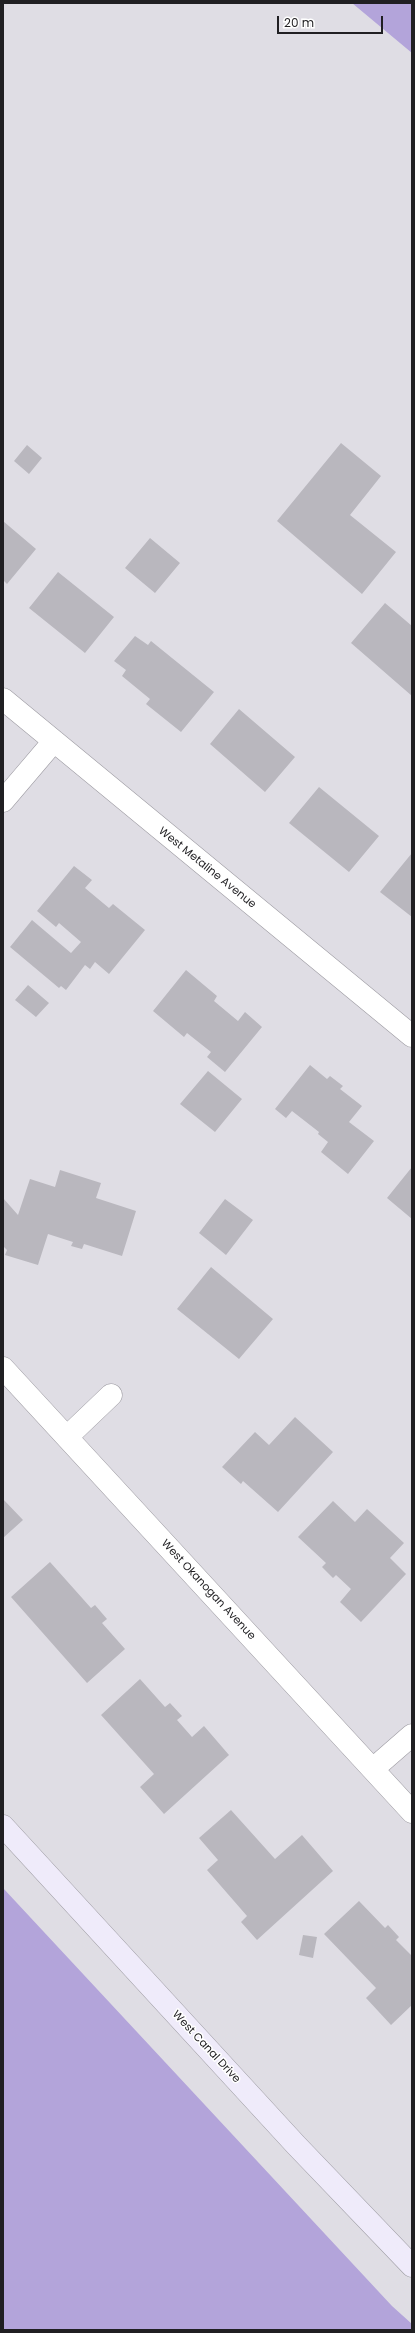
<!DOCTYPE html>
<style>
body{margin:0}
#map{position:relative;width:415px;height:2333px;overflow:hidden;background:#dfdde4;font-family:Poppins,sans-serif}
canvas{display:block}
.frame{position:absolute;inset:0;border:4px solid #201f22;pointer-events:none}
.scale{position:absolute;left:277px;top:16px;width:106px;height:18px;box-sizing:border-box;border:2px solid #201f22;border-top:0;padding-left:5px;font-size:12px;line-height:14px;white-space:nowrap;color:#201f22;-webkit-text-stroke:3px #fff;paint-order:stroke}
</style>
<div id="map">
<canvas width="415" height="2333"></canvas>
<div class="frame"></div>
<div class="scale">20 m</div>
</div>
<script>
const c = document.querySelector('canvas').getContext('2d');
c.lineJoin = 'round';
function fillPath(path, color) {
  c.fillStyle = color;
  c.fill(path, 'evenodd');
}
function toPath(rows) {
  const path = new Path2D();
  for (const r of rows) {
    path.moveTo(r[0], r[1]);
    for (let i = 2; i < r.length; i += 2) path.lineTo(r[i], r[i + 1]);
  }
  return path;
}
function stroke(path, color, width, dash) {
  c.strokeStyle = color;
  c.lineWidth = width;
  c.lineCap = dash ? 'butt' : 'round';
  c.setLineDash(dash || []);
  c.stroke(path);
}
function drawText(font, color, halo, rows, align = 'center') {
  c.font = font + ' Poppins,sans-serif';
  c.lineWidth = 3;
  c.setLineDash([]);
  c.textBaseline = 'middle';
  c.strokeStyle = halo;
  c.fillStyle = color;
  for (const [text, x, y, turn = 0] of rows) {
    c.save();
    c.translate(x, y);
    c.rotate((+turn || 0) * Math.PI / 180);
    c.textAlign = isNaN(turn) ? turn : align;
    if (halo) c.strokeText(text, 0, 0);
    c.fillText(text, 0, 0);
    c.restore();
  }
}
fillPath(toPath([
 [352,3,412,3,412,53],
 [3,1888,392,2306,412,2324,412,2330,3,2330]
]), '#b3a4da');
fillPath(toPath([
 [341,443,381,476,350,515,396,552,362,594,277,521],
 [27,445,42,458,29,474,14,461],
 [3,521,36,549,7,584,3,580],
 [150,538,180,563,155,593,125,568],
 [58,572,114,617,85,653,29,608],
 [385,603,412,626,412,696,351,643],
 [135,636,148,645,151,641,214,692,181,732,146,704,150,699,122,676,126,670,114,661],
 [239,709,295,757,265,792,210,744],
 [319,787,379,836,349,872,289,823],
 [412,853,412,917,380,892],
 [74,866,92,880,85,888,109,908,113,904,145,930,109,974,95,962,90,969,85,965,66,990,61,986,59,988,10,947,32,920,71,953,81,942,59,923,56,927,37,911],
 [186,970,217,996,214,1001,238,1021,245,1012,262,1027,225,1072,207,1057,211,1052,187,1033,184,1037,153,1011],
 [28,985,49,1003,36,1017,15,1000],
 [310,1065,327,1079,330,1076,343,1086,340,1089,362,1106,349,1122,374,1141,348,1174,321,1152,328,1142,318,1134,319,1132,292,1111,286,1118,275,1109],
 [208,1071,242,1099,215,1132,180,1104],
 [412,1167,412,1219,387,1198],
 [60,1170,101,1183,96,1198,136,1211,122,1256,84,1244,82,1249,71,1246,73,1242,48,1234,38,1265,5,1255,7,1250,3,1246,3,1198,18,1215,30,1179,55,1187],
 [225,1199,253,1220,226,1255,199,1233],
 [211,1267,273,1319,239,1359,177,1309],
 [295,1417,333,1452,278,1512,243,1481,241,1484,222,1467,255,1432,269,1445],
 [3,1499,23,1520,3,1538],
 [333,1501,355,1522,367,1509,404,1543,390,1558,406,1574,361,1622,340,1602,351,1589,336,1575,333,1578,322,1567,326,1563,298,1537],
 [50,1562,91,1608,95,1605,107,1619,102,1623,125,1649,87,1683,11,1597],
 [140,1679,165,1707,170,1703,182,1716,177,1720,192,1737,204,1726,229,1755,164,1814,140,1787,154,1774,101,1715],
 [231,1810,275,1859,302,1835,333,1871,257,1940,241,1922,247,1916,207,1870,218,1860,199,1838],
 [359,1901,385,1928,388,1925,399,1937,396,1940,412,1956,412,2005,391,2025,366,1998,376,1988,324,1934],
 [303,1935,317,1937,313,1958,299,1955]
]), '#b9b7be');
const street = toPath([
 [3,699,412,1036],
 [3,801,54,741],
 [3,1368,412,1812],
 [67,1437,111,1395],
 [373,1769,412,1735]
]);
const secondary = toPath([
 [3,1826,296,2145,412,2266]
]);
stroke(street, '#9d9ba2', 23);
stroke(secondary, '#9d9ba2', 23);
stroke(street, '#fff', 22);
stroke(secondary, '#efebfa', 22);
drawText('11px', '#201f22', '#fff', [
 ["West Metaline Avenue",207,868,39],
 ["West Okanogan Avenue",208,1590,47],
 ["West Canal Drive",206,2047,47]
]);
</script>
